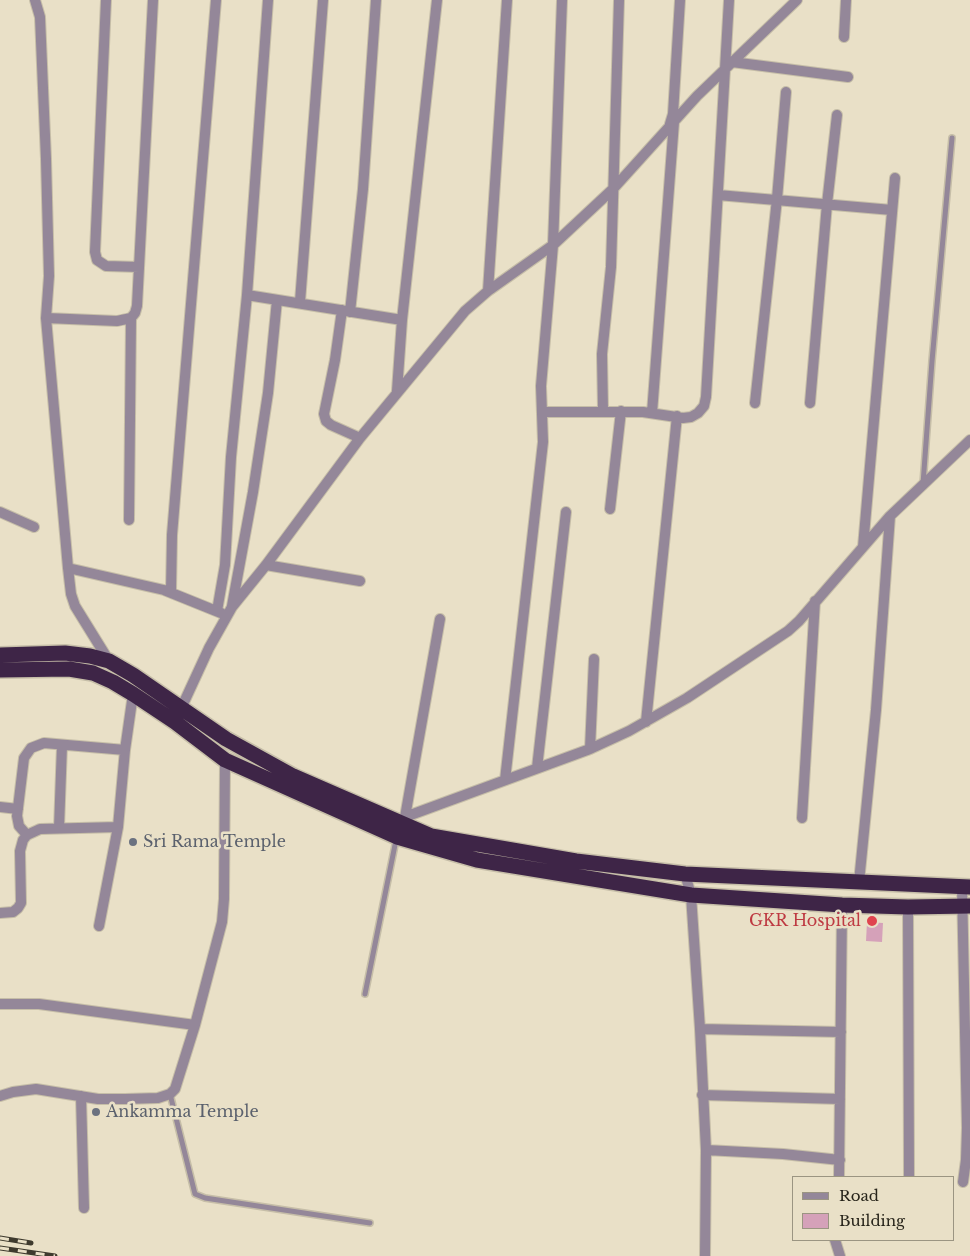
<!DOCTYPE html>
<style>
body{margin:0}
#map{position:relative;width:970px;height:1256px;overflow:hidden;background:#e9e0c7;font-family:"Libre Baskerville",serif}
canvas{display:block}
.legend{position:absolute;left:792px;top:1176px;width:162px;height:65px;box-sizing:border-box;background:#e9e0c7;border:1px solid #9b9582;margin:0;padding:6px 9px;list-style:none;font-size:15px;color:#27241a}
.legend li{display:flex;align-items:center;gap:10px;height:25px}
.legend b{width:25px;border:1px solid #9b9582}
</style>
<div id="map">
<canvas width="970" height="1256"></canvas>
<ul class="legend">
<li><b style="height:6px;background:#948799"></b>Road</li>
<li><b style="height:14px;background:#d5a1b9"></b>Building</li>
</ul>
</div>
<script>
const c = document.querySelector('canvas').getContext('2d');
c.lineJoin = 'round';
function fillPath(path, color) {
  c.fillStyle = color;
  c.fill(path, 'evenodd');
}
function toPath(rows) {
  const path = new Path2D();
  for (const r of rows) {
    path.moveTo(r[0], r[1]);
    for (let i = 2; i < r.length; i += 2) path.lineTo(r[i], r[i + 1]);
  }
  return path;
}
function stroke(path, color, width, dash) {
  c.strokeStyle = color;
  c.lineWidth = width;
  c.lineCap = dash ? 'butt' : 'round';
  c.setLineDash(dash || []);
  c.stroke(path);
}
function drawText(font, color, halo, rows, align = 'center') {
  c.font = font + ' "Libre Baskerville",serif';
  c.lineWidth = 5;
  c.setLineDash([]);
  c.textBaseline = 'middle';
  c.strokeStyle = halo;
  c.fillStyle = color;
  for (const [text, x, y, turn = 0] of rows) {
    c.save();
    c.translate(x, y);
    c.rotate((+turn || 0) * Math.PI / 180);
    c.textAlign = isNaN(turn) ? turn : align;
    if (halo) c.strokeText(text, 0, 0);
    c.fillText(text, 0, 0);
    c.restore();
  }
}
fillPath(toPath([
 [867,922,883,923,882,942,866,941]
]), '#d5a1b9');
const lane = toPath([
 [923,484,932,361,952,138],
 [365,994,396,840],
 [170,1094,195,1194,205,1198,370,1223]
]);
const street = toPath([
 [35,0,40,17,46,159,49,276,46,318,68,568,71,594,75,606,109,661],
 [106,0,95,252,97,260,106,266,139,267],
 [844,37,846,0],
 [732,62,848,77],
 [670,124,673,114,680,0],
 [718,195,892,210],
 [488,291,507,0],
 [247,295,402,320],
 [300,302,323,0],
 [342,310,335,360,324,414,326,421,331,425,360,438],
 [350,312,363,189,376,0],
 [46,318,117,321,131,318,135,313,137,306,153,0],
 [397,391,402,320,437,0],
 [755,403,777,199,786,92],
 [810,403,827,204,837,115],
 [603,411,602,354,611,267,619,0],
 [542,412,643,412,683,418,691,417,698,413,704,406,706,397,729,0],
 [652,413,674,122],
 [610,509,621,411],
 [0,512,34,527],
 [129,520,131,318],
 [863,547,895,178],
 [266,565,360,581],
 [68,568,164,590,221,613],
 [171,592,172,535,216,0],
 [232,606,253,492,268,393,277,300],
 [217,611,225,565,231,457,247,295,268,0],
 [179,713,209,648,232,607,266,565,360,438,465,311,488,291,553,245,613,189,697,96,797,0],
 [646,722,677,416],
 [590,749,594,659],
 [537,768,566,512],
 [505,780,543,442,541,386,553,245,562,0],
 [0,807,18,809],
 [405,817,440,619],
 [802,818,815,601],
 [59,828,62,745],
 [399,829,405,817,590,749,629,731,687,698,788,631,799,621,890,516,970,440],
 [27,835,19,826,17,816,24,758,31,748,44,743,125,750],
 [685,874,691,895,700,1029,706,1150,705,1256],
 [859,882,876,710,890,516],
 [962,887,967,1128,966,1160,963,1182],
 [908,907,909,1177],
 [0,913,13,912,18,908,21,903,20,851,23,840,27,835,40,829,118,827],
 [99,926,118,827,125,750,133,694],
 [0,1004,39,1004,195,1025],
 [700,1029,841,1032],
 [702,1095,840,1099],
 [0,1096,13,1092,36,1089,98,1099,125,1099,158,1098,170,1094,175,1089,195,1025,222,922,224,899,225,760],
 [81,1096,84,1208],
 [706,1150,783,1154,840,1160],
 [839,1177,842,905],
 [835,1240,840,1256]
]);
const highway = toPath([
 [0,655,65,653,90,656,109,661,133,675,226,739,293,776,431,836,576,861,685,874,970,887],
 [0,670,69,669,93,673,113,682,133,694,175,722,225,760,397,837,477,860,691,895,842,905,908,907,970,906]
]);
stroke(lane, '#c6bea8', 8);
stroke(street, '#c6bea8', 12);
stroke(highway, '#c6bea8', 18);
stroke(lane, '#948799', 5);
stroke(street, '#948799', 10);
stroke(highway, '#3e2547', 15);
const rail = toPath([
 [0,1238,31,1243],
 [0,1248,55,1256]
]);
stroke(rail, '#3e3a2e', 5);
stroke(rail, '#e9e0c7', 3, [9]);
for (const [x, y, r, color] of [
 [133,842,5,"#6b7280"],
 [872,921,6,"#e0444e"],
 [96,1112,5,"#6b7280"]
]) {
  const dot = new Path2D();
  dot.arc(x, y, r, 0, 2 * Math.PI);
  c.fillStyle = color;
  c.fill(dot);
  stroke(dot, '#e9e0c7', 2);
}
drawText('16px', '#5b616d', '#e9e0c7', [
 ["Sri Rama Temple",143,842],
 ["Ankamma Temple",106,1112]
], 'left');
drawText('16px', '#be3a42', '#e9e0c7', [
 ["GKR Hospital",861,921]
], 'right');
</script>
